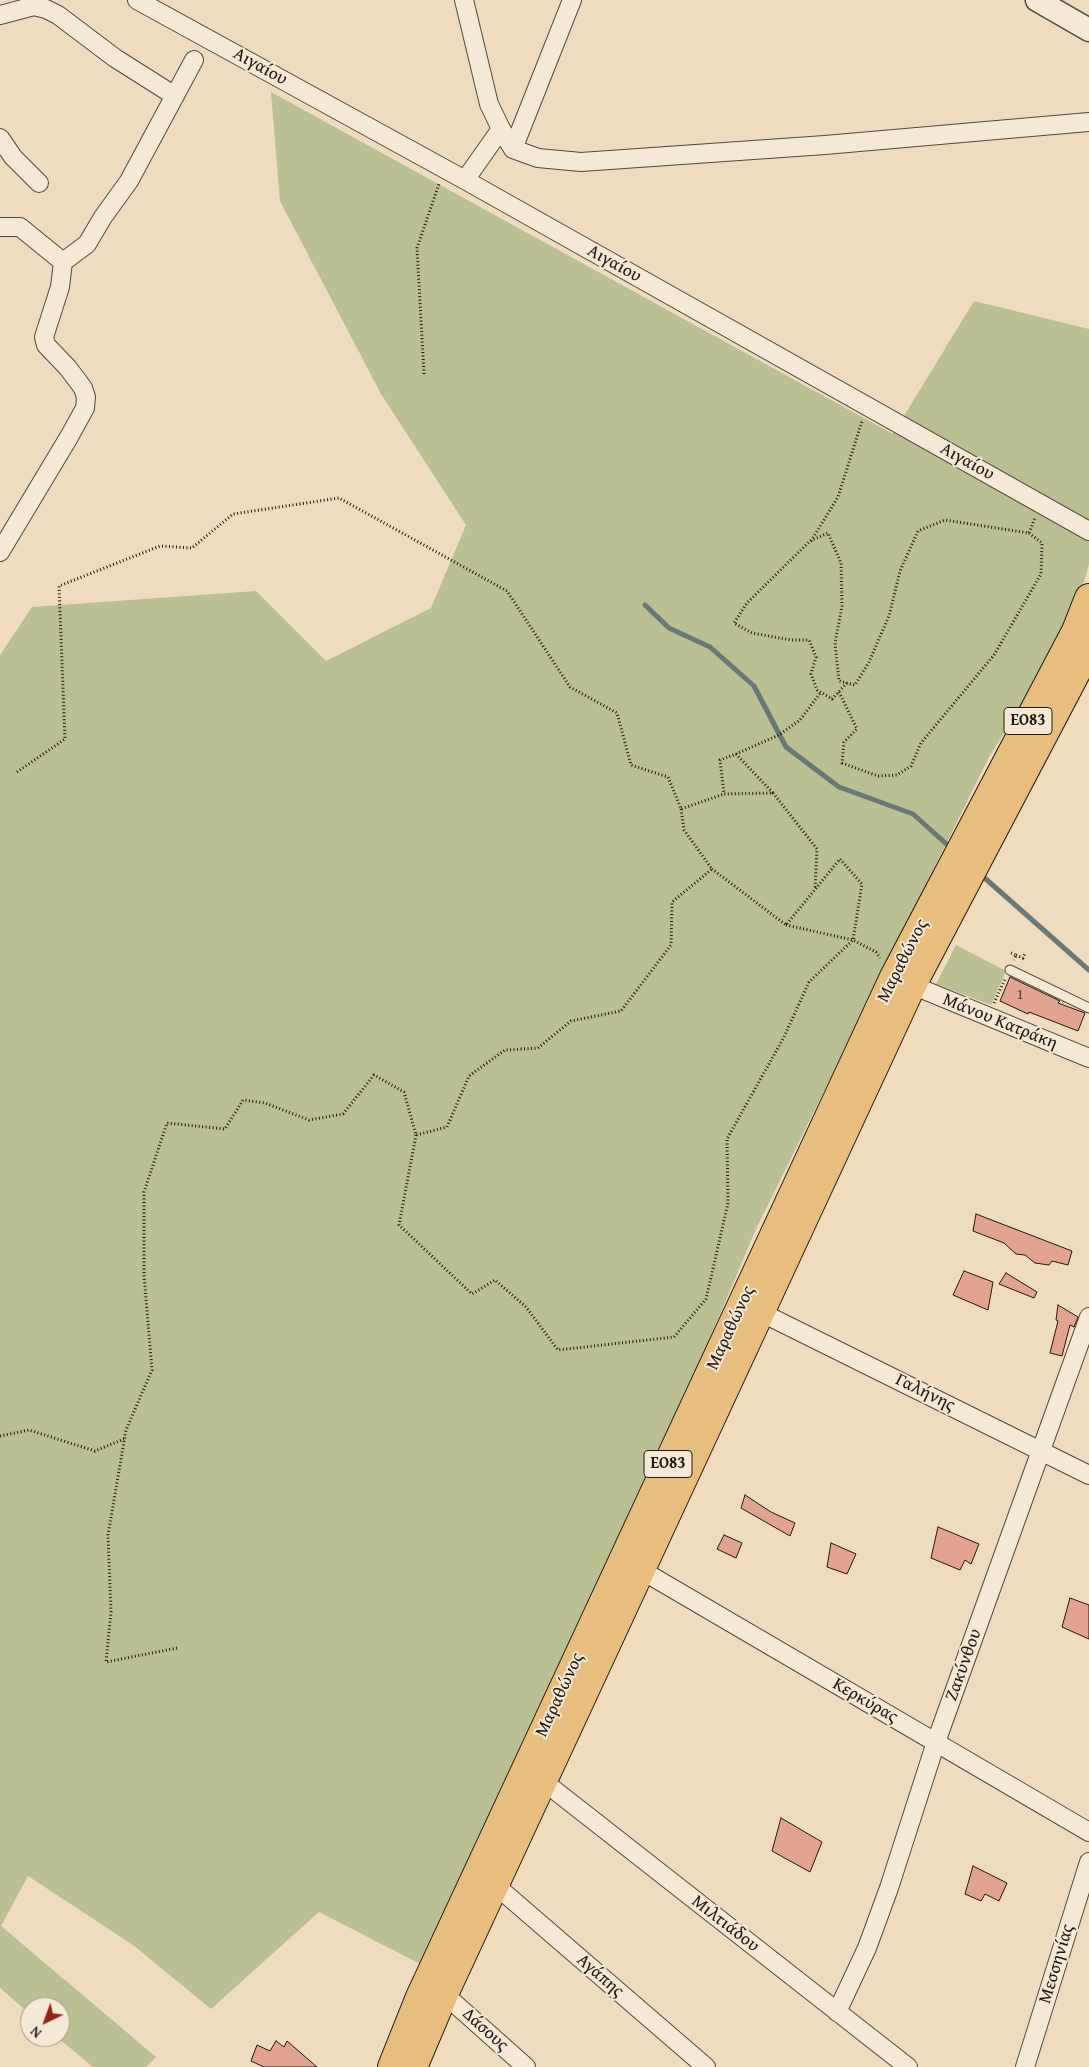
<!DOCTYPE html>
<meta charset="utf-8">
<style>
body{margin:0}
#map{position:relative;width:1089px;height:2067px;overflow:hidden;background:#efdbbe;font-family:"Gentium Book Plus",serif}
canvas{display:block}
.north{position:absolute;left:20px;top:1997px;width:50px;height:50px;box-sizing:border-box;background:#f5e8d5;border:1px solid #a09587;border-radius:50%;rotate:222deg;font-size:14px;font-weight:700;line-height:20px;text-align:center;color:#211811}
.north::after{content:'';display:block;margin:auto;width:18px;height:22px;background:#8f2418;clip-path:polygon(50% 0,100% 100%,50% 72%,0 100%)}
</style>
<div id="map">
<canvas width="1089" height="2067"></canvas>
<div class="north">N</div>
</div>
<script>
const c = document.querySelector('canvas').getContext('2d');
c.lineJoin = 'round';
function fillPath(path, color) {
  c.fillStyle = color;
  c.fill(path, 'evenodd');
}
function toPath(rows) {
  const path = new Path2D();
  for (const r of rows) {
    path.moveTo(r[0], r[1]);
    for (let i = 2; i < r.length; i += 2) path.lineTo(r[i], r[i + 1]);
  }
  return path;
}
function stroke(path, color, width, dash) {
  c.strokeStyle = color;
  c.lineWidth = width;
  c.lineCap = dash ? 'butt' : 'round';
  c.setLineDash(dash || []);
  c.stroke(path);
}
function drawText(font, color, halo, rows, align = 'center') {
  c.font = font + ' "Gentium Book Plus",serif';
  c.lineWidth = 4;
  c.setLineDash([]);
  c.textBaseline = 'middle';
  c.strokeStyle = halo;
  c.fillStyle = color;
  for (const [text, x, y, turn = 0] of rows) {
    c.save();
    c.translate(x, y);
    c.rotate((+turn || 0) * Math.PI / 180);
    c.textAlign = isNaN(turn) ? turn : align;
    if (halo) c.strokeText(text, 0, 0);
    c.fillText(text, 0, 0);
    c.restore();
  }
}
fillPath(toPath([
 [271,92,893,434,974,301,1089,329,1089,564,1072,624,989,757,756,1229,653,1473,428,1968,319,1912,211,2009,133,1945,28,1876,1,1926,156,2057,146,2067,93,2067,57,2037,60,2037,60,2007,30,2007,30,2014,0,1988,0,655,32,607,256,591,326,661,431,608,466,525,381,394,280,201],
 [956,945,1006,971,991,1005,936,984]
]), '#bac091');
stroke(toPath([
 [645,605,669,628,710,647,754,686,786,747,839,787,913,814,952,849],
 [979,873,1089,970]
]), '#6a7975', 5);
const building = toPath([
 [1010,977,1060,1001,1058,1003,1085,1013,1078,1031,1029,1012,1028,1014,1000,1001,1010,977],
 [976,1214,1072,1251,1068,1265,1052,1261,1049,1265,1035,1263,1025,1255,1016,1254,1004,1243,973,1231,976,1214],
 [964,1271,993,1282,988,1310,953,1295,964,1271],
 [1006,1273,1037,1292,1034,1298,999,1284,1006,1273],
 [1058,1305,1078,1317,1074,1327,1070,1325,1062,1356,1050,1353,1058,1321,1056,1320,1058,1305],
 [745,1495,771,1512,795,1523,790,1536,741,1508,745,1495],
 [938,1527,979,1544,971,1564,965,1560,960,1570,931,1558,938,1527],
 [724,1535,742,1543,736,1558,717,1549,724,1535],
 [831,1543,856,1554,847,1574,827,1567,831,1543],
 [1070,1598,1089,1605,1089,1639,1062,1627,1070,1598],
 [781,1818,822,1842,810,1872,772,1851,781,1818],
 [973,1866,1007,1883,999,1901,985,1894,981,1901,965,1894,973,1866],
 [276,2041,284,2047,287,2041,317,2067,264,2067,251,2061,257,2045,270,2051,276,2041]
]);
fillPath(building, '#e3a48f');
stroke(building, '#211811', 1);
const service = toPath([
 [1010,970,1089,1008]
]);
const minor = toPath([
 [137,0,465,180,1089,531],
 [464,0,489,104,501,129,513,149,538,158,581,162,825,145,1089,122],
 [0,15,34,6,46,9,58,15,115,58,175,96],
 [0,138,13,157,39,183],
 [513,149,572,0],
 [465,180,501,129],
 [0,227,20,227,63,262,60,287,44,337,46,345,68,368,83,388,86,397,85,408,69,437,0,552],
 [63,262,87,244,103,217,129,181,194,60],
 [912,985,1089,1058],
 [760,1312,1089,1475],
 [641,1570,1089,1832],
 [543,1781,908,2067],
 [494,1884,706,2067],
 [444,1994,526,2067],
 [837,2012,867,1948,889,1888,936,1742,1089,1317],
 [1025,2067,1089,1862]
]);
const tertiary = toPath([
 [1037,0,1089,30]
]);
const primary = toPath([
 [392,2067,420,1997,894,977,1076,631,1089,598],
 [413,2067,444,1994,912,985,1089,648]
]);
stroke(service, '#54493c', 11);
stroke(minor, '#54493c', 20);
stroke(tertiary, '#54493c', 25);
stroke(primary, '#211811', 30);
stroke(toPath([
 [424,374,417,248,439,184],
 [811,541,838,497,862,421],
 [847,683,832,699,817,690,811,674,816,657,809,640,791,640,752,633,734,623,747,603,810,541,828,533,841,563,842,606,835,643,839,681,855,685,869,662,889,616,900,571,918,531,945,520,1029,533,1035,518],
 [839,692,857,729,844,742,842,763,878,776,897,775,911,766,921,743,994,655,1041,574,1042,543,1029,533],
 [736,754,773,793,724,794,720,760,736,754,779,735,800,720,821,692],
 [17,772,65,739,59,586,160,546,192,548,233,514,339,498,507,591,570,687,617,713,631,765,668,777,681,809,724,794],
 [773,793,817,849,815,889],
 [786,925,853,940,876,952,880,958],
 [1011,953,1016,955,1014,960],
 [1016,955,1023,958,1025,954],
 [994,1003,1005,979],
 [416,1135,399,1225,472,1294,495,1280,526,1307,558,1350,674,1337,706,1299,728,1203,727,1139,784,1037,809,982,853,940,862,884,840,859,786,925,712,869],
 [0,1436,29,1430,95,1451,124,1439],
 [177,1648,106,1662,111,1612,108,1535,126,1430,152,1370,144,1275,144,1192,167,1123,225,1129,243,1100,265,1103,309,1120,343,1114,374,1075,404,1092,416,1135,447,1127,469,1076,505,1050,538,1048,571,1021,621,1011,671,945,672,902,712,869,684,830,681,809]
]), '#211811', 3, [1, 2.5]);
stroke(service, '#f5e8d5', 9);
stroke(minor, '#f5e8d5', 18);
stroke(tertiary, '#f5e8d5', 22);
stroke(primary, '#e8be7f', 28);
drawText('15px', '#523b30', null, [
 ["1",1020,995]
]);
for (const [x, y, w] of [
 [1028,721,48],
 [668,1464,48]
]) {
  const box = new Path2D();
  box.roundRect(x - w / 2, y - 13.5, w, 27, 4);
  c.fillStyle = '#f5e8d5';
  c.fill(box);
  stroke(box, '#211811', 1);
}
drawText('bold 16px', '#211811', null, [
 ["ΕΟ83",1028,721],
 ["ΕΟ83",668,1464]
]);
drawText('18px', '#211811', '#f5e8d5', [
 ["Αιγαίου",260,67,29],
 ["Αιγαίου",614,264,29],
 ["Αιγαίου",967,462,29],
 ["Μαραθώνος",903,961,-63],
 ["Μάνου Κατράκη",1000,1022,22],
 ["Μαραθώνος",731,1328,-65],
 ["Γαλήνης",925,1393,26],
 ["Ζακύνθου",964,1665,-70],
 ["Μαραθώνος",560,1695,-65],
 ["Κερκύρας",865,1701,30],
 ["Μιλτιάδου",725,1924,38],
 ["Μεσσηνίας",1057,1964,-73],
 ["Αγάπης",600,1976,41],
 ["Δάσους",485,2030,42]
]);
</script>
